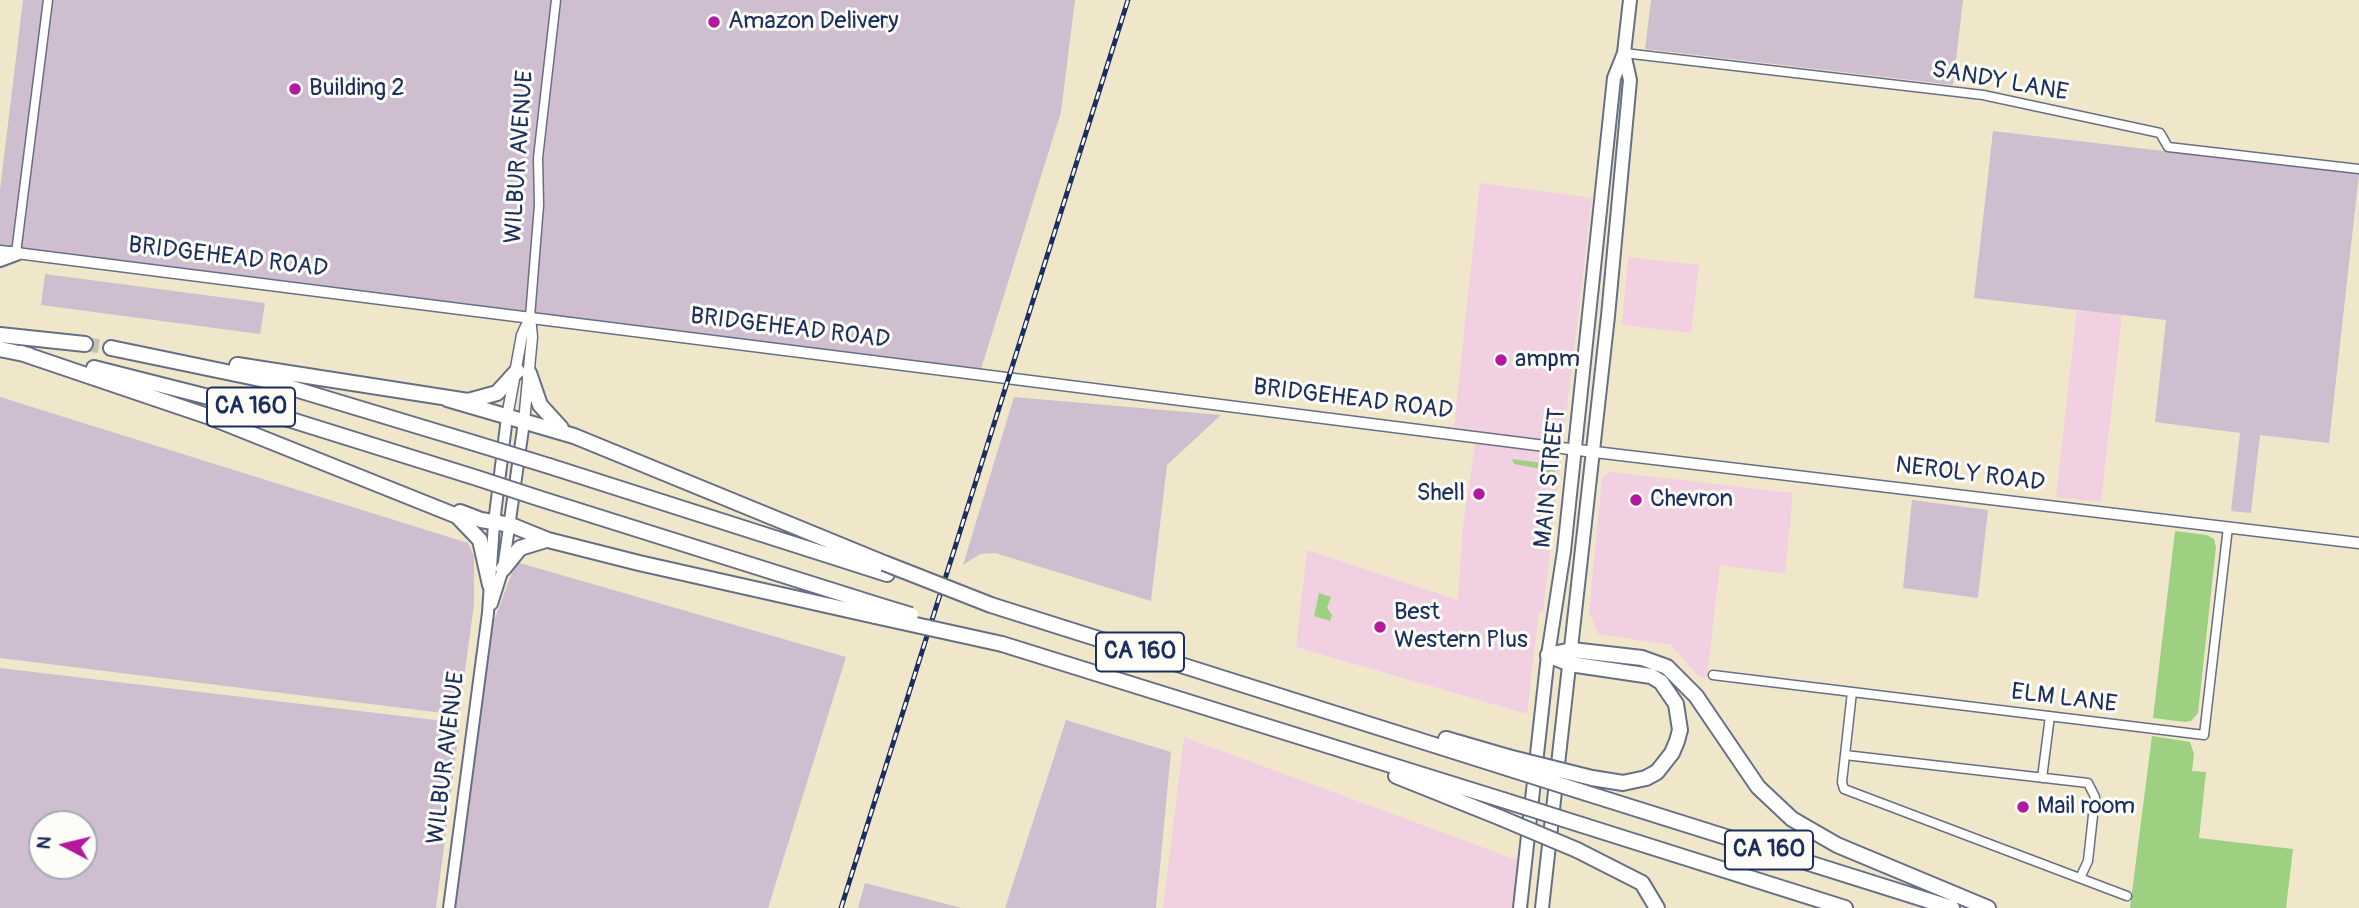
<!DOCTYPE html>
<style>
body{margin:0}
#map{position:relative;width:2359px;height:908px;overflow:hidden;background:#f0e7cb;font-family:Pangolin,sans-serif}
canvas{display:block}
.north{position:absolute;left:28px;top:810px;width:70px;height:70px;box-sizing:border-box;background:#fdfcf7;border:2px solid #a3aaba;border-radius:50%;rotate:277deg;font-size:19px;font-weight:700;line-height:28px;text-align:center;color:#1b2f5e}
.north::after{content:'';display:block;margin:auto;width:24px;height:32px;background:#b5179e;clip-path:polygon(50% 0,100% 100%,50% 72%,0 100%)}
</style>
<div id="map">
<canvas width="2359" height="908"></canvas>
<div class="north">N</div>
</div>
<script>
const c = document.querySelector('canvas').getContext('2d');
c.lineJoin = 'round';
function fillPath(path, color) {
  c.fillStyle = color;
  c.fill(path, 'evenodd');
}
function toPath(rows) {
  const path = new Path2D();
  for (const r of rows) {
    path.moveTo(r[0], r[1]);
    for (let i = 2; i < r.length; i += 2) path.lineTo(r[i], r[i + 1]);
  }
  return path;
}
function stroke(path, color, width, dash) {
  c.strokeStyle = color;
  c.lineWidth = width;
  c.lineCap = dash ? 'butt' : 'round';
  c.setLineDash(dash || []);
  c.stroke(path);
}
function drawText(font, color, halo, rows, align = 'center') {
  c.font = font + ' Pangolin,sans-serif';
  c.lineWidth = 6;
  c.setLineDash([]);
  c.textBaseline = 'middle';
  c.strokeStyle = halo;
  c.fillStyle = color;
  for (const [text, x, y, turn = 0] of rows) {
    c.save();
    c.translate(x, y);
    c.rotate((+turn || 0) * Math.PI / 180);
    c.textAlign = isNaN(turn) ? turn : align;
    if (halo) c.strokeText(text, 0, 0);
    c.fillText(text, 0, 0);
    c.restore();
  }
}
fillPath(toPath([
 [1480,183,1592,198,1543,611,1539,611,1527,714,1296,647,1307,550,1458,600,1463,526,1477,431,1454,427],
 [1628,257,1699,265,1691,333,1622,325],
 [2077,310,2122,315,2101,502,2056,497],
 [1612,472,1793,493,1785,574,1720,565,1707,677,1699,677,1671,645,1598,634,1589,612,1602,479,1605,474],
 [1184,737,1520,861,1515,908,1163,908]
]), '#f1d0e2');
fillPath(toPath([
 [23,0,1075,0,1061,112,981,369,0,245,0,190],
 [1651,0,1963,0,1953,85,1645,49],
 [1993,131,2359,174,2329,443,2260,435,2251,513,2231,511,2240,433,2155,422,2166,320,1974,298],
 [45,274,265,303,260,334,41,305],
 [0,397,468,543,474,556,474,604,459,715,0,658],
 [1014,397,1221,415,1167,465,1151,601,995,553,980,554,963,565],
 [1912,500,1988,510,1978,598,1903,588],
 [516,562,846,657,768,908,455,908,492,626],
 [0,668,460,723,436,908,0,908],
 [42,824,84,824,84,866,42,866],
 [1066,720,1171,752,1156,908,1005,908],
 [865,883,962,908,858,908]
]), '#cebed0');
fillPath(toPath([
 [1512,459,1550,464,1557,474,1556,486,1551,485,1541,469,1514,464],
 [2175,531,2207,535,2214,539,2216,547,2198,713,2191,721,2185,722,2153,718],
 [1319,593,1331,597,1327,608,1332,615,1330,621,1314,616],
 [2152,736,2190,742,2194,754,2192,771,2206,772,2199,838,2293,849,2286,908,2130,908]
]), '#9dd081');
stroke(toPath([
 [85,344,111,348]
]), '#c5c2b5', 14, [14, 7]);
const minor = toPath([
 [1624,53,1983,95,2160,133,2168,147,2359,169],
 [16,253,48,0],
 [530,317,539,205,538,158,556,0],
 [1713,675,2204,735,2228,527],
 [1852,692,1842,782,1844,789,2127,896],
 [1845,755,2088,783,2095,797,2088,861,2080,878],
 [2042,778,2050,716]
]);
const tertiary = toPath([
 [0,251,1553,447,2359,543],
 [507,417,522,335,530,318],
 [524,422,532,337,530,317]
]);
const secondary = toPath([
 [492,604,503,569,524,422],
 [449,908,488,613,494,523,507,417]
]);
const primary = toPath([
 [1520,908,1548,655,1564,551,1614,78,1624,53,1630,0],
 [1542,908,1608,316,1630,80,1624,53]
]);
const motorway = toPath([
 [0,259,16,253],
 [0,335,85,344],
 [111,348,265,380,474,443],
 [0,349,29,355],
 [21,353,207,416,457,516,480,540,490,585],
 [237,365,468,401,497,393,517,371],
 [94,368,256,409,477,478],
 [529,373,540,405,561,428],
 [447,399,574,436,884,563],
 [549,466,887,574],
 [538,498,878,605],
 [460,512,481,520,511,525,548,540,639,563,875,616],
 [503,569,520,548,543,541],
 [991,605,1507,768],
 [1002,644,1503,800],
 [1548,655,1572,650,1642,658,1667,667,1696,696,1758,787,1792,819,1837,845,1988,908],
 [1548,655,1570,664,1651,676,1661,682,1676,704,1680,730,1677,741,1672,753,1657,772,1646,778,1623,783,1592,778],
 [1446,739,1508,757],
 [1396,776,1501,818],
 [1586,793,1952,908],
 [1582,825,1845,908],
 [1577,850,1642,883,1657,908]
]);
stroke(minor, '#666f84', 11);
stroke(tertiary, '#666f84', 13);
stroke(secondary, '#666f84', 14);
stroke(primary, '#666f84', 16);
stroke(motorway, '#666f84', 18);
stroke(minor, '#fff', 8);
stroke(tertiary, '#fff', 10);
stroke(secondary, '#fff', 10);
stroke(primary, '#fff', 12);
stroke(motorway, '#fff', 14);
const rail = toPath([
 [841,908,1128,0]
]);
stroke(rail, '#1b2f5e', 5);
stroke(rail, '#fdfcf7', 2.5, [8]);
const motorwayBridge = toPath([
 [474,443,549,466],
 [477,478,538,498],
 [884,563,991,605],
 [878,605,911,615],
 [875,616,1002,644],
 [1508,757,1592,778],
 [1507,768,1586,793],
 [1503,800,1582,825],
 [1501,818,1577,850]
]);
stroke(motorwayBridge, '#666f84', 18, []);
stroke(motorwayBridge, '#fff', 14);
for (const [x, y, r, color] of [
 [714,22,7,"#b5179e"],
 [295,89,7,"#b5179e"],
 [1501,360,7,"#b5179e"],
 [1479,494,7,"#b5179e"],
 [1636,500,7,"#b5179e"],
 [1380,627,7,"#b5179e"],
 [2023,807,7,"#b5179e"]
]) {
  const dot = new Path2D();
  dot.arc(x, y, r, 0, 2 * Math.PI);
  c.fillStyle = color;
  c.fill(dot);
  stroke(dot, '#fdfcf7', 2.5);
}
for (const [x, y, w] of [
 [251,407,88],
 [1140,652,88],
 [1769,850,88]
]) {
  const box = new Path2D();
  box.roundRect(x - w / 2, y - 19.5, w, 39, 5);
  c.fillStyle = '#fdfcf7';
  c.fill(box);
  stroke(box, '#1b2f5e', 2);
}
drawText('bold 23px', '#1b2f5e', null, [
 ["CA 160",251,407],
 ["CA 160",1140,652],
 ["CA 160",1769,850]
]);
drawText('24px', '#1b2f5e', '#fdfcf7', [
 ["Amazon Delivery",728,22],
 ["Building 2",309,89],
 ["ampm",1515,360],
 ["Shell",1465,494,"right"],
 ["Chevron",1650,500],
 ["Best",1394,613],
 ["Western Plus",1394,641],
 ["Mail room",2037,807]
], 'left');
drawText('24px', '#1b2f5e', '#fdfcf7', [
 ["SANDY LANE",2000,82,10],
 ["WILBUR AVENUE",520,157,-86],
 ["BRIDGEHEAD ROAD",228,258,7],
 ["BRIDGEHEAD ROAD",790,329,7],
 ["BRIDGEHEAD ROAD",1353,400,7],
 ["NEROLY ROAD",1970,475,7],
 ["MAIN STREET",1551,478,-84],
 ["ELM LANE",2064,699,7],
 ["WILBUR AVENUE",447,758,-83]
]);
</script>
